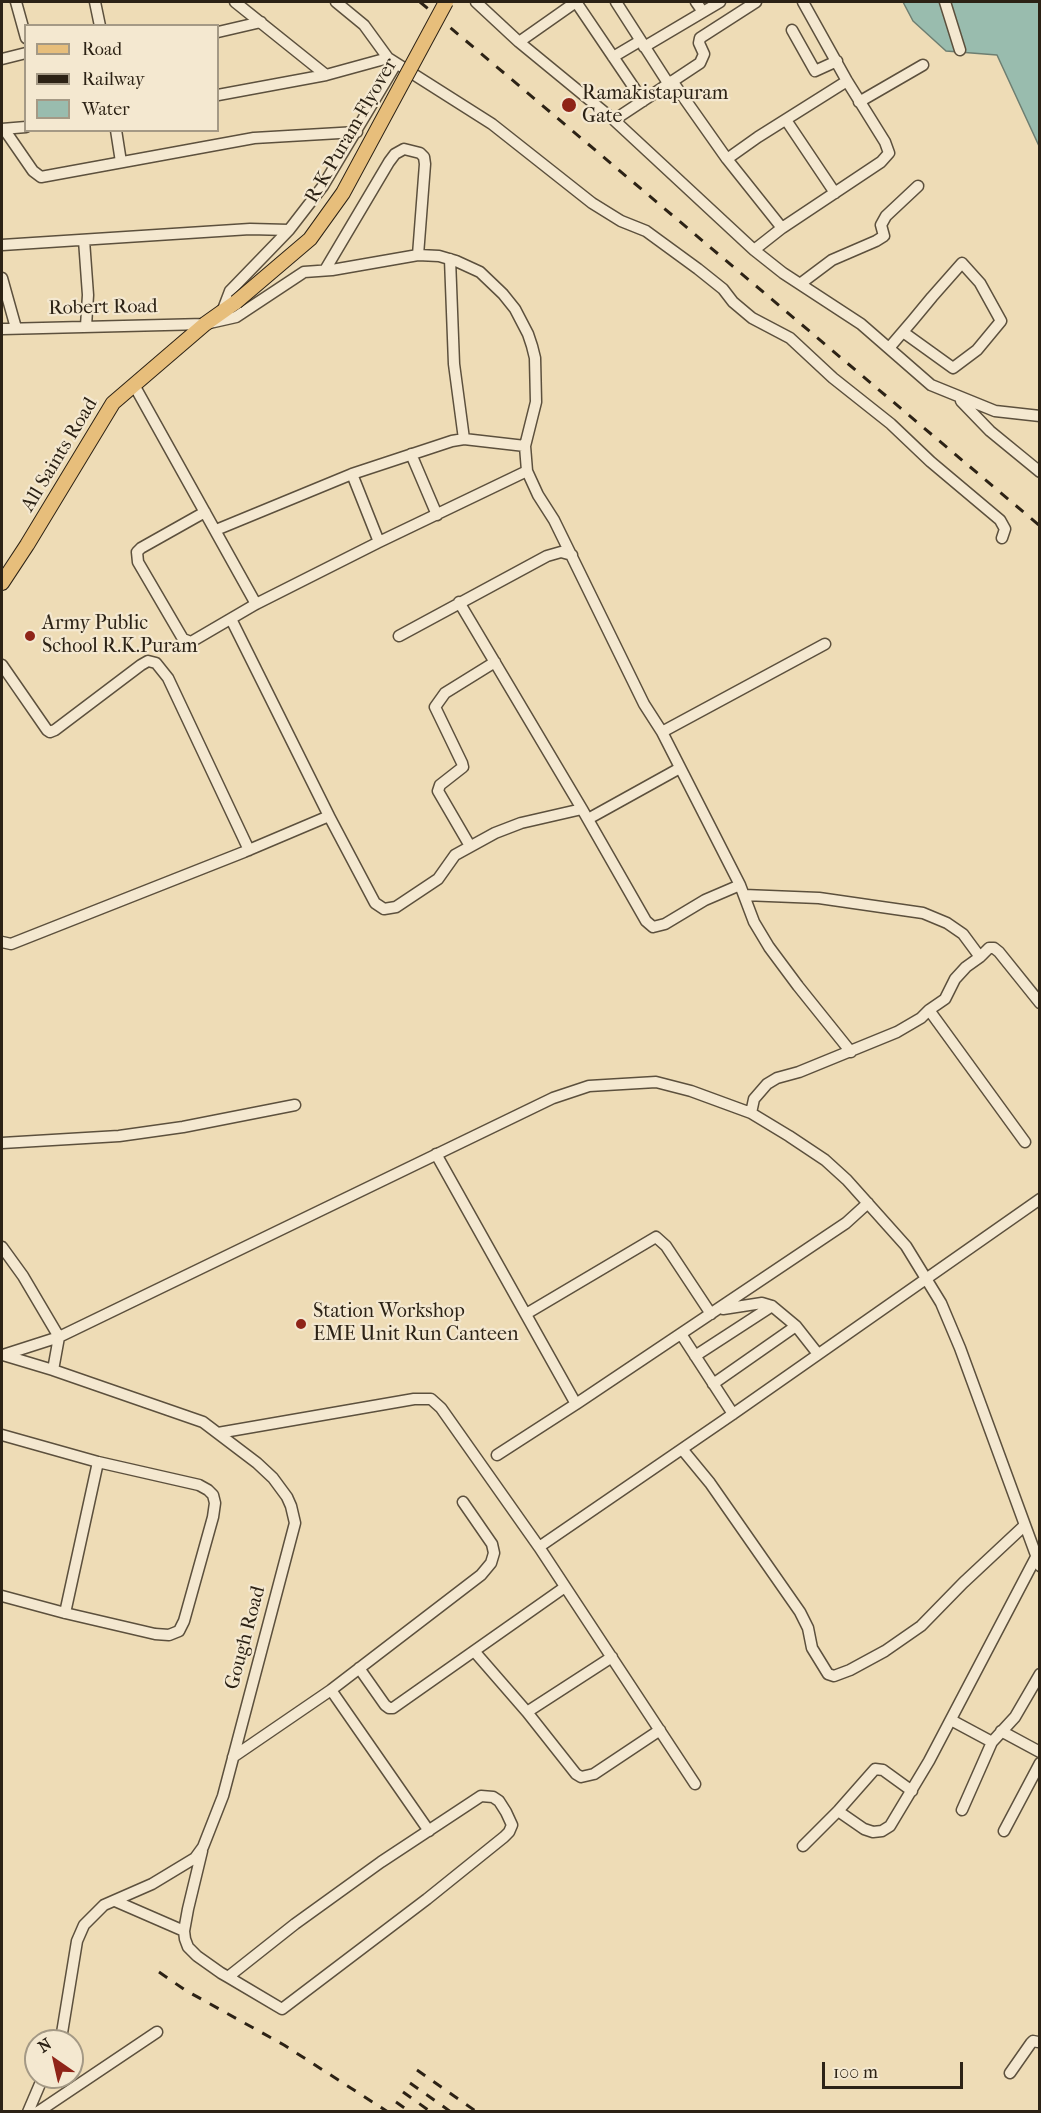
<!DOCTYPE html>
<style>
body{margin:0}
#map{position:relative;width:1041px;height:2113px;overflow:hidden;background:#eedcb6;font-family:"IM FELL French Canon",serif}
canvas{display:block}
.frame{position:absolute;inset:0;border:3px solid #2c2215;pointer-events:none}
.legend{position:absolute;left:24px;top:24px;width:195px;height:108px;box-sizing:border-box;background:#f4e8d0;border:2px solid #a49985;margin:0;padding:8px 10px;list-style:none;font-size:18px;color:#2c2215}
.legend li{display:flex;align-items:center;gap:12px;height:30px}
.legend b{width:30px;border:2px solid #a49985}
.north{position:absolute;left:24px;top:2029px;width:60px;height:60px;box-sizing:border-box;background:#f4e8d0;border:2px solid #a49985;border-radius:50%;rotate:326deg;font-size:16px;font-weight:700;line-height:24px;text-align:center;color:#2c2215}
.north::after{content:'';display:block;margin:auto;width:21px;height:27px;background:#8f2418;clip-path:polygon(50% 0,100% 100%,50% 72%,0 100%)}
.scale{position:absolute;left:822px;top:2062px;width:141px;height:27px;box-sizing:border-box;border:3px solid #2c2215;border-top:0;padding-left:8px;font-size:18px;line-height:21px;white-space:nowrap;color:#2c2215;-webkit-text-stroke:4px #f4e8d0;paint-order:stroke}
</style>
<div id="map">
<canvas width="1041" height="2113"></canvas>
<div class="frame"></div>
<ul class="legend">
<li><b style="height:8px;background:#e7be7b"></b>Road</li>
<li><b style="height:8px;background:#2c2215"></b>Railway</li>
<li><b style="height:16px;background:#99bcae"></b>Water</li>
</ul>
<div class="north">N</div>
<div class="scale">100 m</div>
</div>
<script>
const c = document.querySelector('canvas').getContext('2d');
c.lineJoin = 'round';
function fillPath(path, color) {
  c.fillStyle = color;
  c.fill(path, 'evenodd');
}
function toPath(rows) {
  const path = new Path2D();
  for (const r of rows) {
    path.moveTo(r[0], r[1]);
    for (let i = 2; i < r.length; i += 2) path.lineTo(r[i], r[i + 1]);
  }
  return path;
}
function stroke(path, color, width, dash) {
  c.strokeStyle = color;
  c.lineWidth = width;
  c.lineCap = dash ? 'butt' : 'round';
  c.setLineDash(dash || []);
  c.stroke(path);
}
function drawText(font, color, halo, rows, align = 'center') {
  c.font = font + ' "IM FELL French Canon",serif';
  c.lineWidth = 4.5;
  c.setLineDash([]);
  c.textBaseline = 'middle';
  c.strokeStyle = halo;
  c.fillStyle = color;
  for (const [text, x, y, turn = 0] of rows) {
    c.save();
    c.translate(x, y);
    c.rotate((+turn || 0) * Math.PI / 180);
    c.textAlign = isNaN(turn) ? turn : align;
    if (halo) c.strokeText(text, 0, 0);
    c.fillText(text, 0, 0);
    c.restore();
  }
}
const water = toPath([
 [903,2,1039,2,1039,146,997,55,946,51,913,21,903,2]
]);
fillPath(water, '#99bcae');
stroke(water, '#6d7e71', 1.5);
const minor = toPath([
 [16,2,26,38],
 [95,2,100,26],
 [235,2,326,75],
 [336,2,364,25,388,58,492,124,592,203,621,221,646,231,698,269,723,289,733,302,752,318,790,338,833,378,891,424,931,462,1000,520,1005,529,1002,538],
 [476,2,519,42,614,120,754,250,783,273,861,324,931,385,995,411,1040,416],
 [576,2,643,101],
 [616,2,668,83],
 [696,2,703,12],
 [945,2,960,50],
 [792,30,815,71,837,61],
 [218,32,261,22],
 [519,42,576,2],
 [644,47,720,2],
 [613,57,640,41],
 [2,59,26,53],
 [672,81,727,159,782,228],
 [218,95,326,75,388,58],
 [859,102,923,65],
 [614,120,700,63,704,54,699,43,700,38,756,2],
 [786,120,835,193],
 [2,129,26,127],
 [4,129,33,171,41,177,254,138,357,132],
 [116,130,121,162],
 [727,159,758,137,847,81],
 [84,240,88,295,86,326],
 [2,245,250,229,289,230],
 [754,250,782,228,881,162,889,153,885,142,847,81,803,2],
 [450,259,454,364,464,439],
 [325,270,389,162,395,154,404,149,420,153,424,157,425,164,418,255],
 [2,278,16,328],
 [800,284,832,260,876,241,884,236,881,225,886,216,918,186],
 [222,312,230,291,289,230,323,186,396,64],
 [2,329,205,324,236,317,304,272,332,270,418,255,439,256,456,261,480,272,503,294,515,309,528,334,532,346,535,358,536,402,525,446,527,471,538,495,554,520,644,704,662,732,740,885,754,922,769,947,798,986,851,1052],
 [889,348,913,320,932,297,962,263,980,283,1001,321,977,350,953,368,903,332],
 [134,385,256,604],
 [961,401,990,431,1040,472],
 [411,454,437,515],
 [352,474,379,542],
 [205,512,141,548,137,552,138,562,183,639,191,642,256,604,379,542,527,471],
 [216,530,352,474,452,441,464,439,525,446],
 [459,602,582,809,646,921,653,927,665,924,705,900,740,885],
 [399,636,547,556,561,552,572,555],
 [2,665,47,730,50,732,55,730,141,665,148,661,156,663,168,678,249,850],
 [662,732,825,644],
 [329,816,375,903,384,909,396,907,438,879,455,855,495,833,521,823,582,809],
 [588,819,680,768],
 [470,846,438,791,440,785,463,767,462,763,435,707,445,693,495,662],
 [744,895,819,898,923,913,947,923,963,934,980,957,989,948,994,948,999,952,1040,1003],
 [2,942,11,944,244,852,329,816,231,619],
 [980,957,966,967,955,979,945,999,929,1010,1025,1142],
 [751,1113,754,1099,767,1084,777,1078,799,1072,897,1032,921,1018,929,1010],
 [2,1143,119,1136,183,1127,295,1105],
 [436,1154,576,1404,846,1223,868,1203],
 [2,1247,23,1276,59,1337,53,1370],
 [723,1309,762,1303,772,1306,796,1326,818,1354],
 [526,1314,656,1237,666,1246,711,1314],
 [681,1334,733,1414],
 [3,1355,59,1337,553,1098,589,1086,656,1082,691,1091,751,1113,789,1136,825,1160,847,1180,906,1246,941,1303,960,1348,1040,1566],
 [3,1355,53,1370,203,1422,257,1463,273,1478,287,1497,291,1506,295,1523,223,1796,203,1847,195,1858,152,1884,104,1905,84,1925,77,1941,62,2033,59,2041],
 [695,1356,772,1306],
 [713,1384,796,1326],
 [218,1433,414,1399,431,1399,441,1408,539,1547,695,1784],
 [2,1435,98,1462,199,1485,208,1490,213,1495,215,1503,213,1517,184,1621,179,1631,169,1635,155,1634,65,1613,2,1596],
 [682,1449,710,1483,800,1612,808,1628,812,1648,828,1674,834,1676,850,1670,885,1651,921,1626,963,1583,1024,1526],
 [497,1455,576,1404],
 [539,1547,733,1414,1040,1199],
 [65,1613,98,1462],
 [474,1651,527,1712,576,1774,581,1777,594,1774,660,1730],
 [359,1668,385,1705,389,1708,393,1708,565,1587],
 [331,1690,429,1831],
 [527,1712,612,1657],
 [951,1720,992,1742,1015,1717,1040,1674],
 [1001,1731,1040,1752],
 [233,1757,331,1690,481,1575,491,1563,494,1553,492,1544,463,1502],
 [962,1810,992,1742],
 [838,1811,864,1829,873,1832,882,1831,890,1826,929,1761,1036,1557],
 [1004,1831,1040,1763],
 [803,1846,838,1811,875,1769,883,1770,912,1791],
 [202,1851,188,1909,184,1931,185,1939,188,1947,197,1956,221,1973,228,1977,282,2009,427,1899,504,1837,509,1832,512,1825,506,1812,499,1801,493,1797,481,1796,381,1862,295,1924,228,1977],
 [115,1901,184,1931],
 [1010,2073,1031,2043,1033,2041,1038,2042],
 [28,2112,43,2077],
 [38,2112,157,2032]
]);
const major = toPath([
 [2,583,27,545,113,403,205,324,236,302]
]);
stroke(minor, '#5c503d', 13);
stroke(major, '#2c2215', 16);
stroke(minor, '#f4e8d0', 10);
stroke(major, '#e7be7b', 14);
stroke(toPath([
 [420,2,1040,526],
 [159,1972,185,1990,284,2045,388,2112],
 [417,2070,477,2112],
 [410,2083,451,2112],
 [403,2092,431,2112],
 [396,2102,410,2112]
]), '#2c2215', 3, [10, 10]);
const majorBridge = toPath([
 [236,302,310,239,343,193,446,2]
]);
stroke(majorBridge, '#2c2215', 16, []);
stroke(majorBridge, '#e7be7b', 14);
for (const [x, y, r, color] of [
 [569,105,8,"#8f2418"],
 [30,636,6,"#8f2418"],
 [301,1324,6,"#8f2418"]
]) {
  const dot = new Path2D();
  dot.arc(x, y, r, 0, 2 * Math.PI);
  c.fillStyle = color;
  c.fill(dot);
  stroke(dot, '#f4e8d0', 2);
}
drawText('20px', '#2c2215', '#f4e8d0', [
 ["Ramakistapuram",582,94],
 ["Gate",582,117],
 ["Army Public",42,624],
 ["School R.K.Puram",42,647],
 ["Station Workshop",313,1312],
 ["EME Unit Run Canteen",313,1335]
], 'left');
drawText('20px', '#2c2215', '#f4e8d0', [
 ["R K Puram Flyover",352,131,-60],
 ["Robert Road",103,308,-1],
 ["All Saints Road",60,455,-59],
 ["Gough Road",246,1638,-75]
]);
</script>
